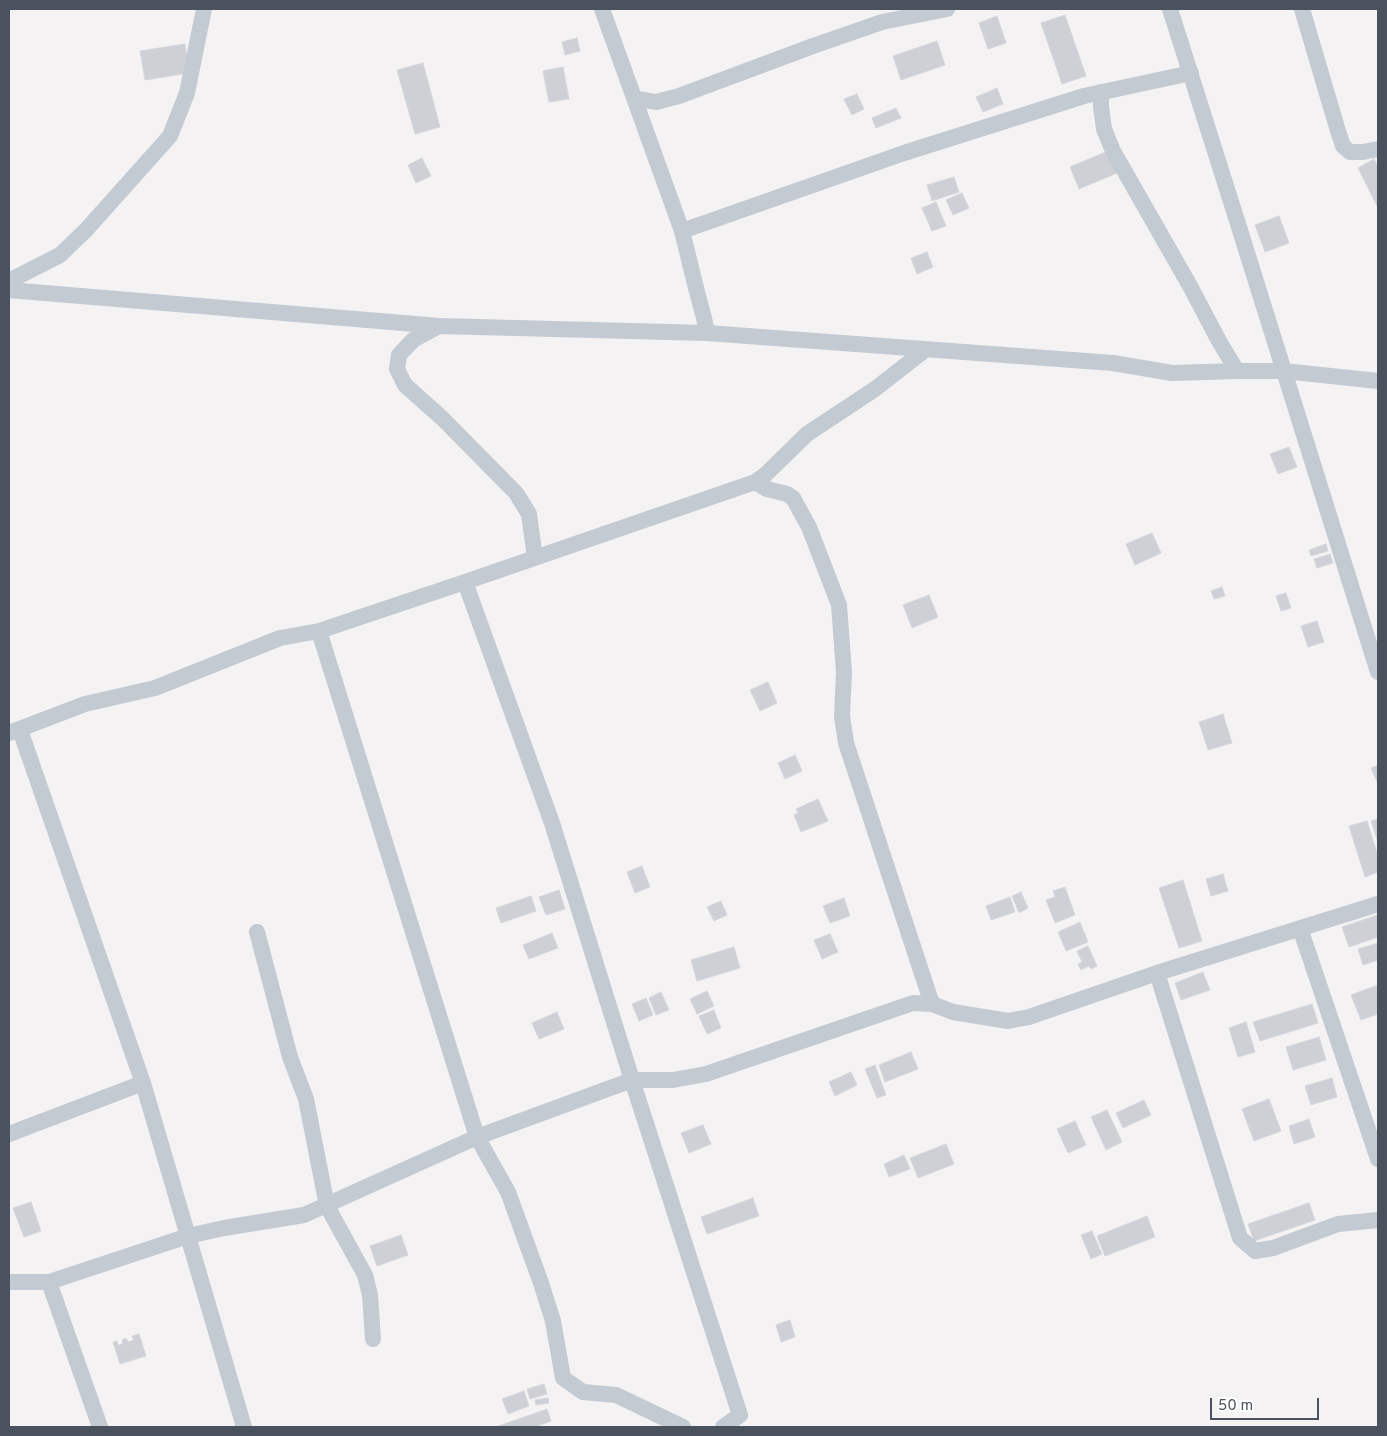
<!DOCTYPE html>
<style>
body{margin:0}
#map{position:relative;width:1387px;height:1436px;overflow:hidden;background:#f4f2f2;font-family:Overpass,sans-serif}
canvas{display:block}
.frame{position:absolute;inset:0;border:10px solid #4a525e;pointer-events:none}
.scale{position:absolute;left:1210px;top:1398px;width:109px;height:22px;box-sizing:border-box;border:2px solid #4a525e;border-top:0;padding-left:6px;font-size:15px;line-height:18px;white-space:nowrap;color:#4a525e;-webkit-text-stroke:4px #fff;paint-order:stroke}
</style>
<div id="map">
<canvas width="1387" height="1436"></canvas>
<div class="frame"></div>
<div class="scale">50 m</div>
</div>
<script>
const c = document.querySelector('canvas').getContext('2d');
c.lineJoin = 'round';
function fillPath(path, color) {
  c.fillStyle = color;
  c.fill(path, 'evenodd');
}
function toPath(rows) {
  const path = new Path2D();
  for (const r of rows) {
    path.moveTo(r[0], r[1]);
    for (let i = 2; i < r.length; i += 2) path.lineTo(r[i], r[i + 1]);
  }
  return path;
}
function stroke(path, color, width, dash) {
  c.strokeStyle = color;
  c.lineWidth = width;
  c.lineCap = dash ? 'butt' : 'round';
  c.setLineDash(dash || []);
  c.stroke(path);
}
const building = toPath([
 [1065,15,1086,76,1062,84,1041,23,1065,15],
 [997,16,1006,43,988,49,979,23,997,16],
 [577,38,580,51,565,55,562,42,577,38],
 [937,41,945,65,901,80,893,56,937,41],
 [185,44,189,73,145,80,140,51,185,44],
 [423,63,440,127,415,134,397,70,423,63],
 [563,67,569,99,549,102,543,71,563,67],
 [997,88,1003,104,983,112,976,97,997,88],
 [857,94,864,109,852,115,844,99,857,94],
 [896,108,901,118,876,128,872,118,896,108],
 [1108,151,1117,173,1079,189,1070,167,1108,151],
 [422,158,431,176,416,183,408,165,422,158],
 [1374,159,1378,167,1378,208,1358,168,1374,159],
 [954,177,959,192,932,201,927,185,954,177],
 [962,193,969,208,953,215,946,200,962,193],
 [936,202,946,226,932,231,922,208,936,202],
 [1279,216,1289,243,1265,252,1255,225,1279,216],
 [927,252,933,267,917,274,911,258,927,252],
 [1289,447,1297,467,1278,474,1270,454,1289,447],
 [1152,533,1161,553,1135,565,1126,544,1152,533],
 [1326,544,1328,551,1311,556,1309,550,1326,544],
 [1330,554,1333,563,1317,568,1314,559,1330,554],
 [1222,587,1225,596,1214,599,1211,591,1222,587],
 [1286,593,1291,608,1281,611,1276,596,1286,593],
 [929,595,938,617,912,628,903,605,929,595],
 [1317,621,1324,642,1308,647,1301,626,1317,621],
 [768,682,777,703,760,711,750,690,768,682],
 [1223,714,1232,743,1208,750,1199,722,1223,714],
 [795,755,802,771,785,779,778,763,795,755],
 [1378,765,1378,784,1371,768,1378,765],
 [818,799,828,821,801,832,794,815,798,813,796,809,818,799],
 [1378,819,1378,842,1371,821,1378,819],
 [1367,821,1378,856,1378,872,1365,877,1349,826,1367,821],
 [642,866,650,887,635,893,627,872,642,866],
 [1223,874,1228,891,1211,896,1206,879,1223,874],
 [1183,880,1202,941,1179,948,1159,888,1183,880],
 [1065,887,1075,915,1055,923,1046,900,1055,897,1053,891,1065,887],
 [559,890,565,909,546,915,539,897,559,890],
 [1021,892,1028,908,1019,913,1012,896,1021,892],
 [531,896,536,911,501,923,496,908,531,896],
 [1010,897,1015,912,991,920,986,906,1010,897],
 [844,898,850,916,830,923,823,906,844,898],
 [721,901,727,915,714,921,707,907,721,901],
 [1378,915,1378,937,1349,947,1342,927,1378,915],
 [1080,922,1088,942,1066,951,1058,932,1080,922],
 [552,933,558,948,529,959,523,945,552,933],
 [830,934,838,952,822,959,814,940,830,934],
 [1378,943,1378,960,1363,965,1358,949,1378,943],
 [1088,946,1097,966,1091,969,1089,966,1081,970,1078,964,1082,962,1077,951,1088,946],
 [734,947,740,968,697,981,691,960,734,947],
 [1203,972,1210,990,1181,1000,1175,983,1203,972],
 [1378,985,1378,1014,1361,1020,1351,995,1378,985],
 [707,991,714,1006,697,1014,690,999,707,991],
 [661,992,669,1010,656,1015,649,998,661,992],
 [646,998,653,1015,639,1021,632,1004,646,998],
 [1312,1004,1318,1023,1260,1041,1253,1022,1312,1004],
 [714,1010,721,1028,707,1034,699,1016,714,1010],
 [557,1012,564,1029,539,1039,532,1023,557,1012],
 [1246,1022,1255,1052,1238,1057,1229,1028,1246,1022],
 [1319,1037,1326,1060,1293,1070,1286,1047,1319,1037],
 [911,1052,918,1069,885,1082,879,1065,911,1052],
 [875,1065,886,1095,877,1098,865,1069,875,1065],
 [851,1072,857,1085,835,1096,829,1082,851,1072],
 [1332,1078,1337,1097,1311,1105,1305,1086,1332,1078],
 [1269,1099,1281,1131,1254,1141,1242,1109,1269,1099],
 [1144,1100,1151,1115,1123,1128,1116,1113,1144,1100],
 [1107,1110,1122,1142,1106,1150,1091,1117,1107,1110],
 [1309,1119,1315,1137,1294,1144,1289,1126,1309,1119],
 [1075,1121,1086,1145,1068,1153,1057,1129,1075,1121],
 [703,1125,711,1144,689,1153,681,1133,703,1125],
 [946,1144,954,1164,918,1178,910,1158,946,1144],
 [904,1155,910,1169,889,1177,884,1164,904,1155],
 [753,1198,759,1216,707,1234,701,1217,753,1198],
 [31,1202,41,1231,24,1237,13,1208,31,1202],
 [1309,1203,1315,1220,1254,1241,1248,1224,1309,1203],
 [1147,1216,1155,1237,1105,1256,1097,1236,1147,1216],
 [1092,1231,1102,1254,1091,1259,1081,1235,1092,1231],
 [401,1235,408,1255,377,1266,370,1246,401,1235],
 [790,1320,795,1337,781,1342,776,1325,790,1320],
 [139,1334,146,1356,120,1364,113,1342,117,1341,118,1345,123,1344,122,1340,126,1338,128,1342,134,1340,132,1336,139,1334],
 [544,1384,547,1394,530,1399,527,1389,544,1384],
 [524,1391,529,1406,508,1414,502,1399,524,1391],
 [548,1398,549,1403,536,1405,535,1400,548,1398],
 [547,1409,551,1421,535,1427,496,1427,547,1409]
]);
fillPath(building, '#cfd0d6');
stroke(building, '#d6d7dd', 1);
stroke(toPath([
 [602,9,682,231,696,288,704,318,707,333],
 [1170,9,1239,227,1378,672],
 [1302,9,1338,131,1343,146,1350,152,1363,152,1378,149],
 [1101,92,1101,107,1104,129,1113,151,1190,286,1219,341,1237,371],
 [634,98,656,102,679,96,813,46,882,22,947,9],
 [682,231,904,153,1084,96,1191,73],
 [9,281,60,255,86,230,170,136,187,93,204,9],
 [9,290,439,326,707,333,1113,363,1172,373,1237,371,1284,371,1378,381],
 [439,326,413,340,399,355,397,369,405,385,443,419,516,493,529,514,535,558],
 [755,482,767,489,787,494,793,498,809,527,839,605,844,672,842,716,846,743,932,1004],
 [465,582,552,823,632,1080,740,1415,723,1427],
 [319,631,477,1137,508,1192,541,1283,553,1321,563,1378,583,1392,616,1395,683,1427],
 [20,730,143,1083,244,1427],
 [9,733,85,704,155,688,280,638,319,631,465,582,755,482,765,475,807,434,875,389,925,350],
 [1300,928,1378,1159],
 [257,932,290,1057,306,1099,327,1206,365,1275,370,1295,373,1339],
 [1157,973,1240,1238,1255,1251,1273,1248,1338,1224,1378,1220],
 [9,1134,143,1083],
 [9,1282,49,1282,188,1236,224,1228,304,1215,477,1137,632,1080,673,1080,706,1074,913,1003,932,1004,953,1012,1008,1021,1029,1017,1157,973,1378,904],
 [49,1282,100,1427]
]), '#c3cad2', 16);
</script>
